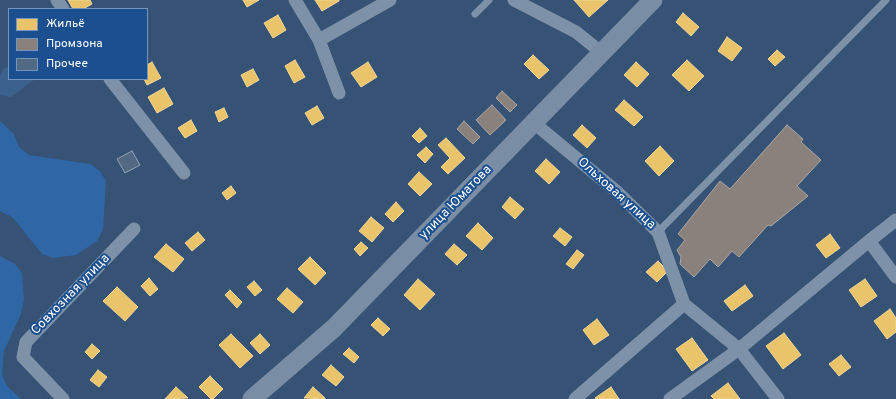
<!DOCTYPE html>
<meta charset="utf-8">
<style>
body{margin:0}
#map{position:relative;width:896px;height:399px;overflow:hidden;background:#365274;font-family:Overpass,sans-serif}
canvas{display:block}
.legend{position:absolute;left:8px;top:8px;width:140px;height:72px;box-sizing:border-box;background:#1b4f8f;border:1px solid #7695bc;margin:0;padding:5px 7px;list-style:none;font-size:12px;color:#fff}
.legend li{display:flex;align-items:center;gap:8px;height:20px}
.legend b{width:20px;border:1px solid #7695bc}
</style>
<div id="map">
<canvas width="896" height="399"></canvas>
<ul class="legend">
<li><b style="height:11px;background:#e9c46a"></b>Жильё</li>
<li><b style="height:11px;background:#8a817c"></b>Промзона</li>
<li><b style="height:11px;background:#526984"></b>Прочее</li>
</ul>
</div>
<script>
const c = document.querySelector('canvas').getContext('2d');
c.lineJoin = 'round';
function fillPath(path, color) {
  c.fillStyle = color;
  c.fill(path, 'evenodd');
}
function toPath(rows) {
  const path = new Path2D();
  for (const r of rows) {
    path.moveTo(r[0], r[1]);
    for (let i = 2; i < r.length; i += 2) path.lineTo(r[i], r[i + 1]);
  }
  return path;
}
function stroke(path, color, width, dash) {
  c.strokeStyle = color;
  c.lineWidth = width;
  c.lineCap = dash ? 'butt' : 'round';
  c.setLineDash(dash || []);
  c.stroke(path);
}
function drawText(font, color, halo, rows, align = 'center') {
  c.font = font + ' Overpass,sans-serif';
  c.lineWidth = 4;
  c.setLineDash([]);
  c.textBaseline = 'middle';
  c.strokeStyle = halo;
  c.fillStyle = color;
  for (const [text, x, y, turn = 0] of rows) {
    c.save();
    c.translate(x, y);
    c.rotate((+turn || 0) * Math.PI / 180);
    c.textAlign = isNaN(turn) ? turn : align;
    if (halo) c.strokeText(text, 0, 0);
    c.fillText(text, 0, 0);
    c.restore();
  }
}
fillPath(toPath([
 [0,121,14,134,19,147,29,155,90,164,100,171,106,181,103,230,97,241,76,255,53,258,42,254,12,217,0,211],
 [0,256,15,264,22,273,24,300,21,314,4,351,2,375,7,386,21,399,0,399]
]), '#2f66a5');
fillPath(toPath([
 [9,67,9,79,35,79,11,97,0,95,0,76,4,68]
]), '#3b618d');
const homes = toPath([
 [68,0,90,0,92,4,83,9,73,9,68,0],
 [243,0,259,0,247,7,243,0],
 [315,0,339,0,339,1,322,11,315,0],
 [574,0,608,0,589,17,574,0],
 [683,13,699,27,691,36,676,22,683,13],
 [278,15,286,30,273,38,264,23,278,15],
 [727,37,742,48,732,61,718,51,727,37],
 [777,50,785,57,775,66,768,59,777,50],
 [533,55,549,70,539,79,524,64,533,55],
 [295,60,305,77,294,83,285,66,295,60],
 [687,60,704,76,689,91,672,75,687,60],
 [152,62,161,78,147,85,144,79,147,79,147,65,152,62],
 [368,62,377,77,361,87,351,73,368,62],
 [636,62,649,74,637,87,624,75,636,62],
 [253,69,259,80,247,87,241,75,253,69],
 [164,88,173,104,157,113,148,97,164,88],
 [624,100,643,117,634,126,615,110,624,100],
 [317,106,324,118,312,125,305,113,317,106],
 [224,108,228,117,219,122,215,112,224,108],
 [191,120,197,131,185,138,178,128,191,120],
 [582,125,596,138,587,148,573,135,582,125],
 [420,128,427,136,419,143,412,136,420,128],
 [446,138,465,158,448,174,441,167,450,158,438,145,446,138],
 [660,146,674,161,659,176,645,161,660,146],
 [426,147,433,154,425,163,417,155,426,147],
 [546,159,560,172,549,184,535,171,546,159],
 [419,172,432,184,420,196,408,184,419,172],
 [231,186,236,193,227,200,222,193,231,186],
 [510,197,524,209,515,219,502,207,510,197],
 [396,202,404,211,393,222,385,214,396,202],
 [371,217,384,228,372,242,359,231,371,217],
 [478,223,493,238,482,250,466,236,478,223],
 [560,228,572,237,565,246,553,236,560,228],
 [198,232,205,240,192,251,185,243,198,232],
 [830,234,840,248,826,258,816,245,830,234],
 [361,242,368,248,360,256,354,249,361,242],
 [166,244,184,259,173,272,154,257,166,244],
 [454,244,467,255,457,265,445,254,454,244],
 [577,250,584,255,573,269,566,264,577,250],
 [310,257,326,273,315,285,298,269,310,257],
 [658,261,668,271,657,282,646,272,658,261],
 [149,278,158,289,150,296,141,286,149,278],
 [418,279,435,294,420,310,404,295,418,279],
 [865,279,877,296,861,307,849,290,865,279],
 [254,281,262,290,255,296,247,287,254,281],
 [745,285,753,296,732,311,724,301,745,285],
 [117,287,138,307,125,321,103,301,117,287],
 [287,288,303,302,293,313,277,299,287,288],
 [230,290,242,302,237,308,225,295,230,290],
 [890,309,896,318,896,332,887,339,874,321,890,309],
 [378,318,390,329,383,336,371,325,378,318],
 [597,319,609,335,594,345,583,330,597,319],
 [784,333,801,355,783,369,766,346,784,333],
 [231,334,253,356,240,368,219,345,231,334],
 [260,334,270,345,260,354,250,343,260,334],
 [692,338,708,360,692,371,676,349,692,338],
 [92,344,100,351,92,359,85,352,92,344],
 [349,348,359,357,354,363,343,354,349,348],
 [841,355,851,367,839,376,829,364,841,355],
 [331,365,344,377,336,386,322,375,331,365],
 [98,370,107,377,99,387,90,380,98,370],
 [210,376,223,389,213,399,211,399,199,387,210,376],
 [728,383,740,399,714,399,711,396,728,383],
 [176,387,188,398,165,399,176,387],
 [313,387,325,398,325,399,304,398,313,387],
 [611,387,619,399,596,399,595,398,611,387]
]);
fillPath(homes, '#e9c46a');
stroke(homes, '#f0d697', 1);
const industry = toPath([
 [502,91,517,105,510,112,496,98,502,91],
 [492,105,506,120,490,135,476,120,492,105],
 [464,121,480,137,473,144,457,129,464,121],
 [787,125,803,139,801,142,821,160,797,186,808,196,771,226,768,225,739,257,732,251,718,267,710,259,694,277,680,264,681,257,677,250,685,240,678,234,720,181,730,189,787,125]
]);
fillPath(industry, '#8a817c');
stroke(industry, '#ada7a3', 1);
const building = toPath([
 [132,151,140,165,125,173,117,159,132,151]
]);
fillPath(building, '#526984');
stroke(building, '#92a2b6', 1);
stroke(toPath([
 [475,14,489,0],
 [658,232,886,0]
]), '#7d92a8', 7);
stroke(toPath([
 [57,0,63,9],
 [295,0,319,40,390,0],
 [514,0,576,32,602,53],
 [319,40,339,93],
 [110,79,184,173],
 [534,123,616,191,658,232,684,304],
 [869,241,896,277],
 [684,304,739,349,778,399],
 [63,399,23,357,26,342,134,229],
 [575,399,684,304],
 [670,399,739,349,869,241,896,220]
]), '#7d92a8', 13);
stroke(toPath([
 [252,399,334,328,653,0]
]), '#798da4', 19);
drawText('13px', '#fff', '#1b4f8f', [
 ["Ольховая улица",616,194,42],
 ["улица Юматова",456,203,-46],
 ["Совхозная улица",71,295,-46]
]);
</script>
